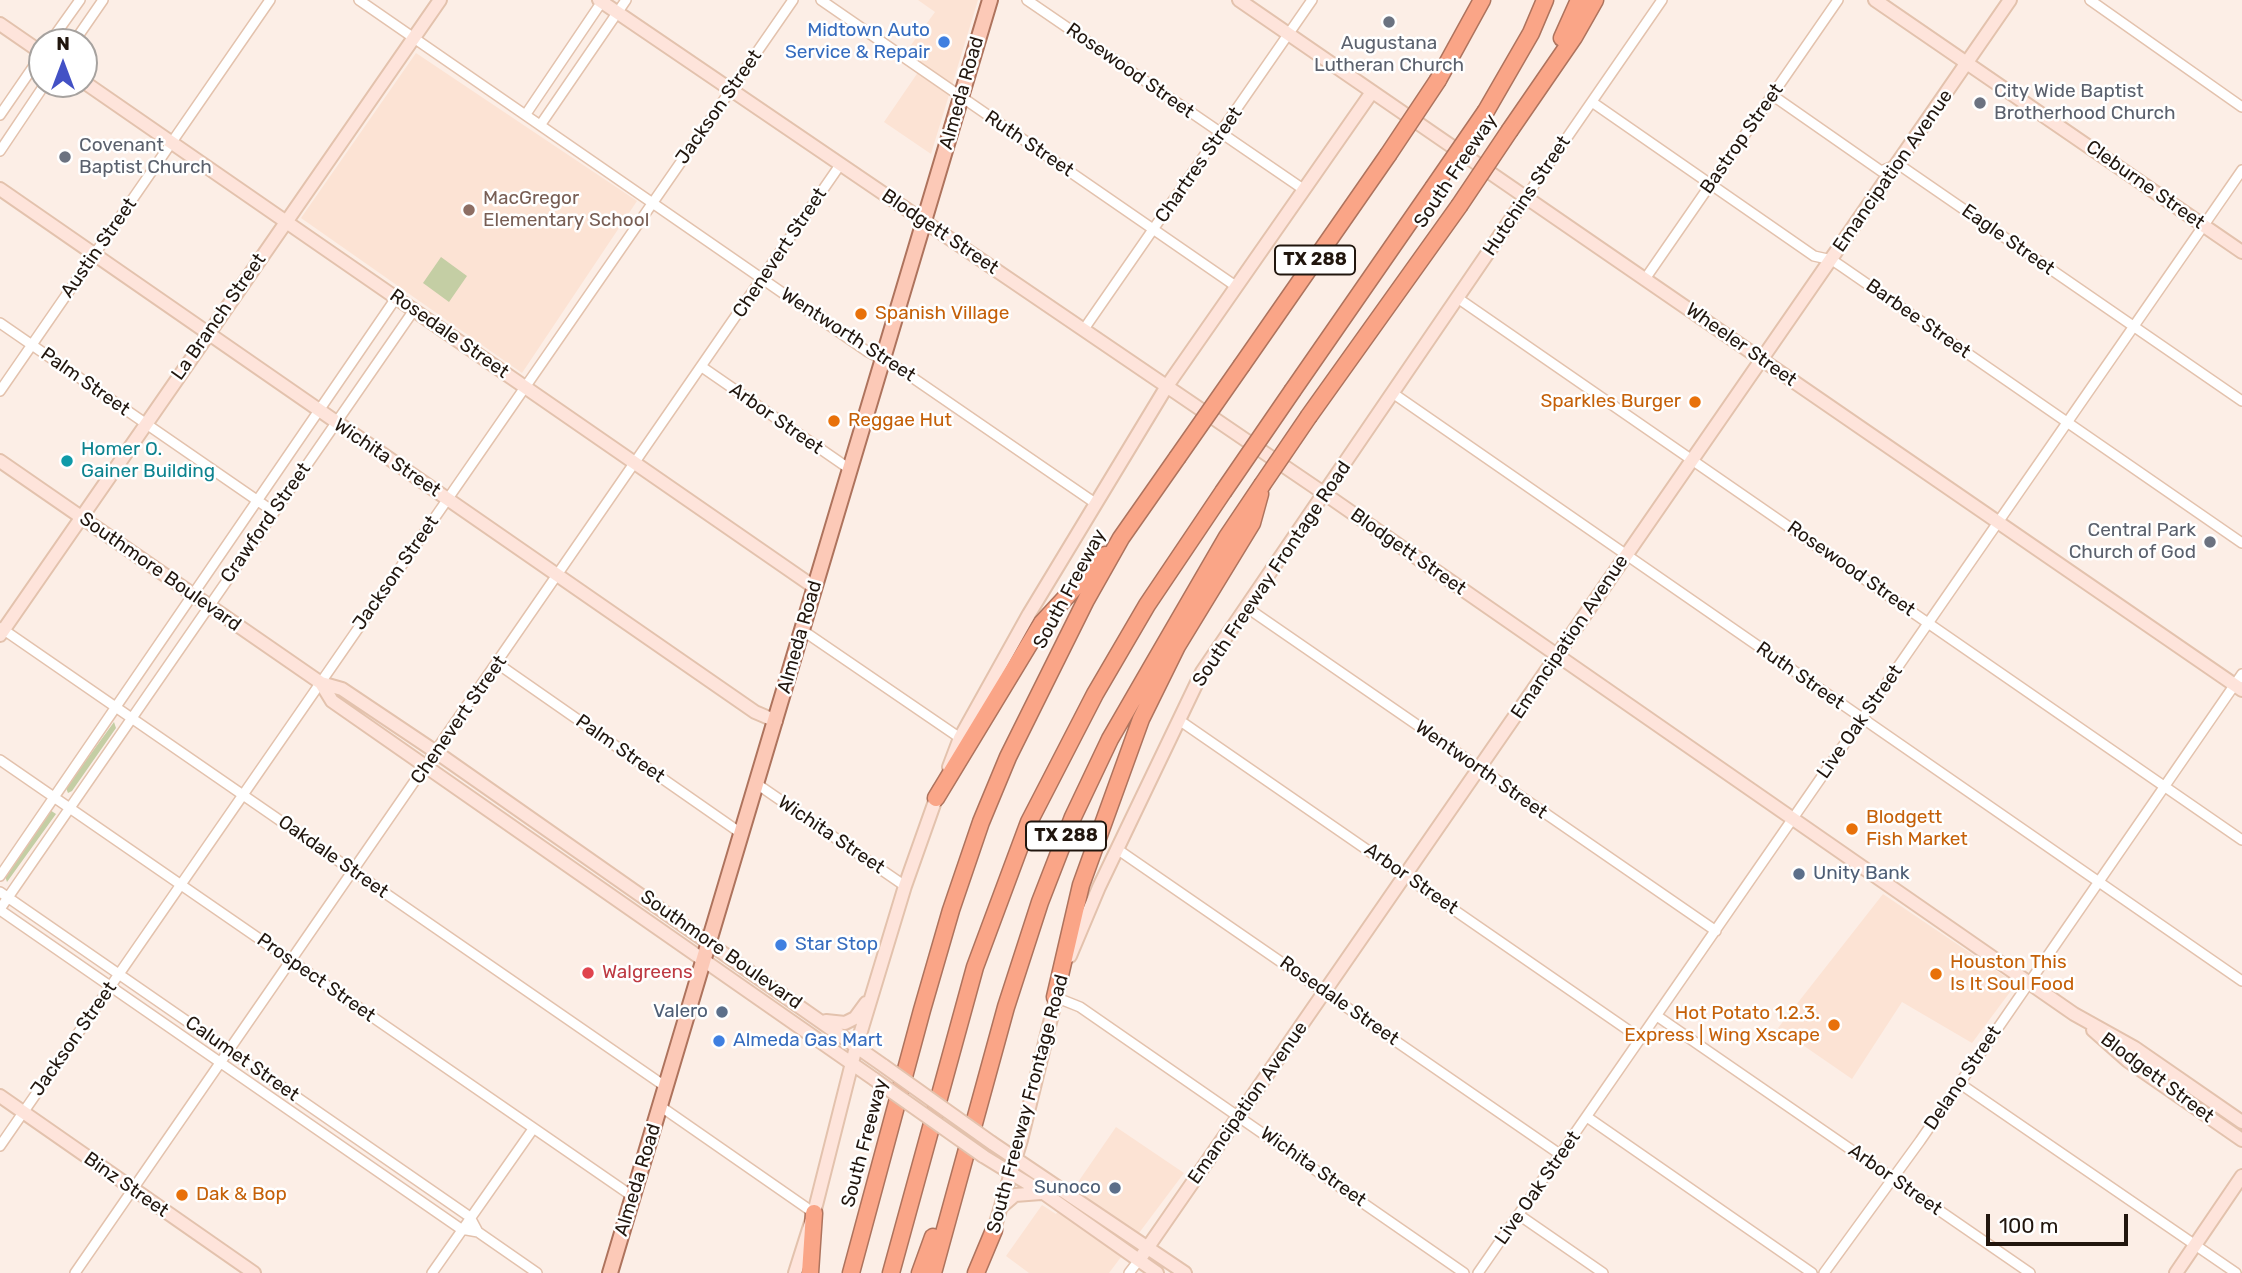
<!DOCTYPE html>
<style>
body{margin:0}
#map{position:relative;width:2242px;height:1273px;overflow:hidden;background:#fceee6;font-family:Rubik,sans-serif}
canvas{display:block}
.north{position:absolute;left:28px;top:28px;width:70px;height:70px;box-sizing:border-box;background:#fff;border:2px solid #a6a29f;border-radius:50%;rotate:0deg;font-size:19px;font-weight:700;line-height:28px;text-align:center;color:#21160e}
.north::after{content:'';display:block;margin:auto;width:24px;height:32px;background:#4351c5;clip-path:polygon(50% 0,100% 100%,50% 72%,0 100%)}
.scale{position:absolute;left:1986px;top:1214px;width:142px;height:32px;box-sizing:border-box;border:4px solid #21160e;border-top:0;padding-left:9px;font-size:21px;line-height:24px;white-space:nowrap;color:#21160e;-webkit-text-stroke:5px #fff;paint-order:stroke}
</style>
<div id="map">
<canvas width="2242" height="1273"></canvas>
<div class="north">N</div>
<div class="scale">100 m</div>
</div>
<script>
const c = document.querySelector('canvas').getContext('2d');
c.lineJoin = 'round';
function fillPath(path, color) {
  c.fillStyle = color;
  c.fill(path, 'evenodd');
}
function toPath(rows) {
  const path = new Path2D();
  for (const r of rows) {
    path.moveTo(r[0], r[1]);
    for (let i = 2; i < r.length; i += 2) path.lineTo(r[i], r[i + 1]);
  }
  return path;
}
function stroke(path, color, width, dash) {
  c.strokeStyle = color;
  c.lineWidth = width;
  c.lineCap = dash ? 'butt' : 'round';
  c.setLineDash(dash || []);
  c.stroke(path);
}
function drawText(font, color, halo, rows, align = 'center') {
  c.font = font + ' Rubik,sans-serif';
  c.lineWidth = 5;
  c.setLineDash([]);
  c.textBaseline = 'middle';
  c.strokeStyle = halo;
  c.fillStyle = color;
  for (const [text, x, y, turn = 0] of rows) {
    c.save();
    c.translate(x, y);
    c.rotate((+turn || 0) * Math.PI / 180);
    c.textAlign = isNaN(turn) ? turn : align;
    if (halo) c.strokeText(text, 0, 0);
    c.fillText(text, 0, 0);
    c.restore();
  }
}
fillPath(toPath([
 [918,0,978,0,931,154,884,122,923,65,906,52,935,12],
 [416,53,637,201,522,373,301,218],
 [1883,894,2016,984,1972,1043,1902,1002,1852,1079,1778,1028],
 [1116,1127,1184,1173,1109,1273,1029,1273,1006,1256,1042,1205,1056,1214]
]), '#fce3d4');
fillPath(toPath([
 [441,257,467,276,449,302,423,283],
 [114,722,116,728,72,791,68,793,66,788],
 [50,810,56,814,7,882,5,876]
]), '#c4cea4');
const street = toPath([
 [359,0,868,352,900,369,1095,503],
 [821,0,1237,287],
 [1027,0,1303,189],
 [2090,0,2242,107],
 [50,42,80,0],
 [74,42,103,0],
 [1772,95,1881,171,1898,164,2242,401],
 [1592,102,1814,256,1832,260,1841,266,2242,543],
 [526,114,603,0],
 [0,115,42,54],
 [541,124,626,0],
 [0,151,45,84],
 [1526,197,1662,0],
 [1645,279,1838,0],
 [1459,299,2242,840],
 [0,323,274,512],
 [1084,329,1312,0],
 [702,367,851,470],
 [0,391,270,0],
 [1394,394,2242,981],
 [1246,607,1716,931],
 [1,628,666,1087],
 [802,630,960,738],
 [498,664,742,834],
 [1179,720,1641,1039],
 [0,760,632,1196],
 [757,784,905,886],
 [1117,849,1561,1155],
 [0,876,396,298],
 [0,892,470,1217,478,1232],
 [0,909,414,310],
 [0,910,461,1229,478,1232,537,1273],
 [1055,997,1080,1007,1464,1273],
 [1657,1016,2030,1273],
 [1959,1083,2236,1273],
 [660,1106,814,1213],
 [1587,1117,1812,1273],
 [0,1146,793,0],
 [1519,1215,1603,1273],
 [75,1273,840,165],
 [432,1273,533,1129],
 [1129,1273,1139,1260],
 [1478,1273,2242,170],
 [1824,1273,1920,1141,2242,674]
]);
const secondary = toPath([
 [599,0,1325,494,2074,1014,2135,1048,2242,1122],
 [1239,0,2242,690],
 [1875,0,2242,252],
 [0,24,42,53],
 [84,82,814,587],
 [0,189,755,712,776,721],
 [0,461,321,683,342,689,436,752,884,1066],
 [0,635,440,0],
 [321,683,332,701,874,1079],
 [949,767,960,738,1029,614,1167,386,1372,92],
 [1070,956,1099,887,1202,672,1526,197],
 [826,1021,845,1023,855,1018,866,1003],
 [2093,1030,2128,1061,2242,1140],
 [0,1096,254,1273],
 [992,1143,1185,1273],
 [983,1156,1045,1194,1157,1273],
 [1001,1207,1015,1195,1041,1193],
 [992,1236,1021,1140,1058,990],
 [1139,1260,2010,0],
 [795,1273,814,1213,855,1051,905,886,939,790],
 [2176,1273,2242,1176]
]);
const primary = toPath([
 [610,1273,990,0]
]);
const highway = toPath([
 [1562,38,1579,0],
 [1438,80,1482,0],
 [1486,111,1531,33,1545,0],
 [1510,130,1574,37,1595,0],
 [1242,365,1388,155],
 [1293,390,1433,188],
 [1309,416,1459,206],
 [936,798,1042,623,1105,555],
 [1055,997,1081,885,1141,719,1177,646,1252,523,1260,494],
 [810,1273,814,1213],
 [851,1273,922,1010,951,910,981,822,1008,757,1086,600,1121,538,1177,458],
 [891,1273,975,967,1029,822,1095,694,1147,605,1223,492],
 [920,1273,933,1237],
 [933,1273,1006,1007,1040,902,1073,817,1110,739,1151,668,1227,537,1262,485],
 [976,1273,994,1230]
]);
stroke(street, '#e3c2ad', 12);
stroke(secondary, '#e3c2ad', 16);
stroke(primary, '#ae735d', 18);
stroke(highway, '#ae735d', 19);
stroke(street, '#fff', 9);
stroke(secondary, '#fee4db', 12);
stroke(primary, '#fcc9b7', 14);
stroke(highway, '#faa587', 16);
const secondaryBridge = toPath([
 [884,1066,992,1143],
 [874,1079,983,1156]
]);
const highwayBridge = toPath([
 [1388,155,1438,80],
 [1433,188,1486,111],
 [1459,206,1510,130],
 [1177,458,1242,365],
 [1262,485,1309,416],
 [1223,492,1293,390]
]);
stroke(secondaryBridge, '#e3c2ad', 16, []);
stroke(highwayBridge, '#ae735d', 19, []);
stroke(secondaryBridge, '#fee4db', 12);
stroke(highwayBridge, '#faa587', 16);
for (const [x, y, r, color] of [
 [1389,22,7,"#6b7280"],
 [944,42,7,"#3f7fe0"],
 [1980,103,7,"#6b7280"],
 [65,157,7,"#6b7280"],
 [469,210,7,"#8d6e63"],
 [861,314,7,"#e8710a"],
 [1695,402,7,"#e8710a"],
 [834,421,7,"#e8710a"],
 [67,461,7,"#0f9aa8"],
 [2210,542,7,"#6b7280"],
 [1852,829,7,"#e8710a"],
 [1799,874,7,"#5c6f8a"],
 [781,945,7,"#3f7fe0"],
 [588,973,7,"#e0444e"],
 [1936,974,7,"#e8710a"],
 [722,1012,7,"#5c6f8a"],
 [1834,1025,7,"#e8710a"],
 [719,1041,7,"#3f7fe0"],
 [1115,1188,7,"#5c6f8a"],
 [182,1195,7,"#e8710a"]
]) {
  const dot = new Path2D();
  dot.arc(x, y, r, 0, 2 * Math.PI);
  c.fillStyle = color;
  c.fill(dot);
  stroke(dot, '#fff', 2.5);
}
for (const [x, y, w] of [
 [1315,260,80],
 [1066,836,80]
]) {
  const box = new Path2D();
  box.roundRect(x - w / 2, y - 14.5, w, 29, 5);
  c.fillStyle = '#fff';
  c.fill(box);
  stroke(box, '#21160e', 2);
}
drawText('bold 18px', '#21160e', null, [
 ["TX 288",1315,260],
 ["TX 288",1066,836]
]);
drawText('19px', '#366cbe', '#fff', [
 ["Midtown Auto",930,31,"right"],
 ["Service & Repair",930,53,"right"],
 ["Star Stop",795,945],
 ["Almeda Gas Mart",733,1041]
], 'left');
drawText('19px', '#5b616d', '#fff', [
 ["Augustana",1389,44,"center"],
 ["Lutheran Church",1389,66,"center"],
 ["City Wide Baptist",1994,92],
 ["Brotherhood Church",1994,114],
 ["Covenant",79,146],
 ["Baptist Church",79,168],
 ["Central Park",2196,531,"right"],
 ["Church of God",2196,553,"right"]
], 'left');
drawText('19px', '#21160e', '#fff', [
 ["Rosewood Street",1130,71,35],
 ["Almeda Road",962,93,-74],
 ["Jackson Street",719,107,-55],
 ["Bastrop Street",1742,139,-55],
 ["Ruth Street",1029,144,34],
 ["Chartres Street",1199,165,-55],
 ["South Freeway",1456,171,-56],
 ["Emancipation Avenue",1893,171,-55],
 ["Cleburne Street",2145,185,35],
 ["Hutchins Street",1527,196,-56],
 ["Blodgett Street",940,232,34],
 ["Eagle Street",2008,240,35],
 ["Austin Street",99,248,-55],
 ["Chenevert Street",780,253,-56],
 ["La Branch Street",219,317,-55],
 ["Barbee Street",1918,319,35],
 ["Rosedale Street",449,334,35],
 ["Wentworth Street",848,335,33],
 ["Wheeler Street",1741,345,35],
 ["Palm Street",85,382,35],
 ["Arbor Street",776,419,35],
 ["Wichita Street",387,458,34],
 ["Crawford Street",266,523,-55],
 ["Blodgett Street",1408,552,35],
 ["Rosewood Street",1851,569,35],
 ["Southmore Boulevard",160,572,35],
 ["Jackson Street",396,573,-55],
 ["South Freeway Frontage Road",1272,574,-56],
 ["South Freeway",1070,589,-62],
 ["Almeda Road",800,637,-74],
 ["Emancipation Avenue",1570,637,-56],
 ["Ruth Street",1800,676,35],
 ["Chenevert Street",459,720,-55],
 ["Live Oak Street",1860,722,-55],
 ["Palm Street",620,749,35],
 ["Wentworth Street",1481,770,35],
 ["Wichita Street",831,835,34],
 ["Oakdale Street",333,857,35],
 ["Arbor Street",1411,879,35],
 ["Southmore Boulevard",721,950,35],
 ["Prospect Street",316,978,35],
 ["Rosedale Street",1339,1001,35],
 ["Jackson Street",74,1039,-55],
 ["Calumet Street",242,1059,35],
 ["Delano Street",1963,1078,-56],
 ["Blodgett Street",2157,1078,37],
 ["Emancipation Avenue",1248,1103,-55],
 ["South Freeway Frontage Road",1028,1104,-75],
 ["South Freeway",865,1143,-75],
 ["Wichita Street",1313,1167,35],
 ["Almeda Road",638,1180,-73],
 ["Arbor Street",1895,1180,35],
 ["Binz Street",126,1185,35],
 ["Live Oak Street",1538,1188,-55]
]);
drawText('19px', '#785e54', '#fff', [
 ["MacGregor",483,199],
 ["Elementary School",483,221]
], 'left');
drawText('19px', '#c56008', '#fff', [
 ["Spanish Village",875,314],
 ["Sparkles Burger",1681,402,"right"],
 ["Reggae Hut",848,421],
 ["Blodgett",1866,818],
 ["Fish Market",1866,840],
 ["Houston This",1950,963],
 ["Is It Soul Food",1950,985],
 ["Hot Potato 1.2.3.",1820,1014,"right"],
 ["Express | Wing Xscape",1820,1036,"right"],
 ["Dak & Bop",196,1195]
], 'left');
drawText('19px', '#0d838f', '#fff', [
 ["Homer O.",81,450],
 ["Gainer Building",81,472]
], 'left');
drawText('19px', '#4e5e75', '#fff', [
 ["Unity Bank",1813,874,"left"],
 ["Valero",708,1012],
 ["Sunoco",1101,1188]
], 'right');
drawText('19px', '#be3a42', '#fff', [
 ["Walgreens",602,973]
], 'left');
</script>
